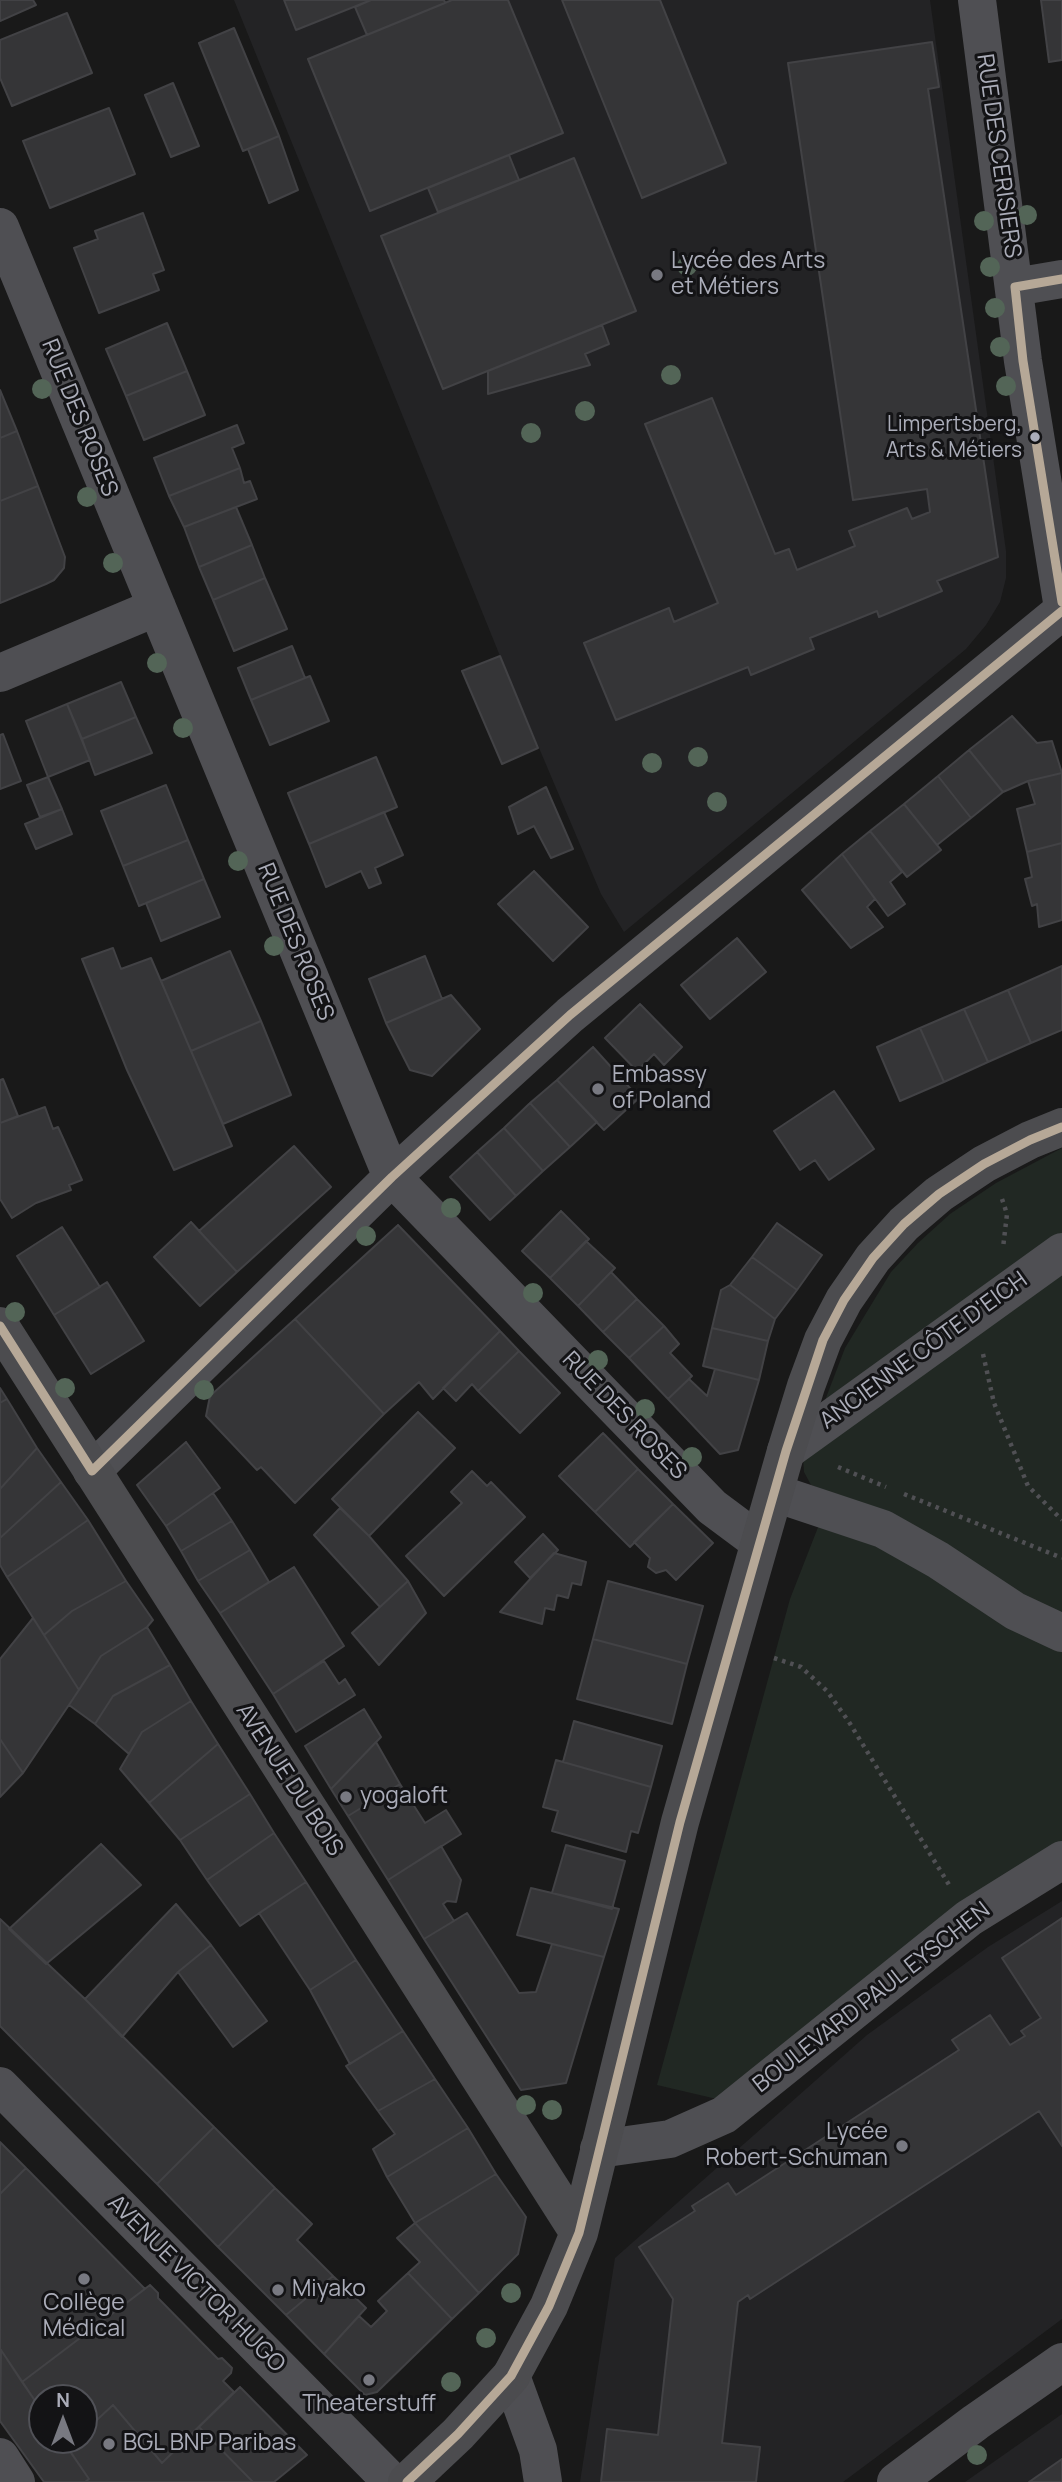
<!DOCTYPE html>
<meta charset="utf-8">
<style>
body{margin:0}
#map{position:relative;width:1062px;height:2482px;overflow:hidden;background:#191919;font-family:Manrope,sans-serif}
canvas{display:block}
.north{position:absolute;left:28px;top:2384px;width:70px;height:70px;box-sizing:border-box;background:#131315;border:2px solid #505157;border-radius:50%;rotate:0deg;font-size:19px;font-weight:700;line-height:28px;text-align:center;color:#abadb9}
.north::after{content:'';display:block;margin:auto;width:24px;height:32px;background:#787981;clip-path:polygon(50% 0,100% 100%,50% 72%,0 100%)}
</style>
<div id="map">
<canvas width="1062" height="2482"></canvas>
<div class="north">N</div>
</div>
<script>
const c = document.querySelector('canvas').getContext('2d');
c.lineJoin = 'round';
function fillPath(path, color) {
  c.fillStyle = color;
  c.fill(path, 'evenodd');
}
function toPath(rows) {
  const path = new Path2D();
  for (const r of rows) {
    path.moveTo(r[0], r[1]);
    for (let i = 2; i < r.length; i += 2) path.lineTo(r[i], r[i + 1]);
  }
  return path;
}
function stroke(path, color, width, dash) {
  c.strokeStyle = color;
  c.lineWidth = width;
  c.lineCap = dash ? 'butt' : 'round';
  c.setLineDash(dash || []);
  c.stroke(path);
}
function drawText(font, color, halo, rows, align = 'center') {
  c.font = font + ' Manrope,sans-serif';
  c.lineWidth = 6;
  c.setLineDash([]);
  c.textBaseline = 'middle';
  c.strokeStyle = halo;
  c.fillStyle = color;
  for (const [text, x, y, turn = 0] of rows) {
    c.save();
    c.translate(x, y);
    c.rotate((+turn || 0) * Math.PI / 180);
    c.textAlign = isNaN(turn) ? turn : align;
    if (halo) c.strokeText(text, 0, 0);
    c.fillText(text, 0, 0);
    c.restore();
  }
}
fillPath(toPath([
 [234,0,930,0,1006,551,1006,578,1000,602,986,625,966,649,624,932,601,894,500,656],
 [1062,1901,1062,2319,843,2482,580,2482,615,2258,867,2035,988,1947],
 [1062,2414,1062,2482,965,2482]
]), '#232325');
fillPath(toPath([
 [1062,1148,1062,1846,721,2100,657,2085,790,1599,831,1494,811,1485,804,1472,803,1458,845,1348,891,1272,918,1243,950,1214,996,1183]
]), '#212823');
const building = toPath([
 [0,0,33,0,36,5,0,21,0,0],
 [284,0,371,0,296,30,284,0],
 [371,0,444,0,445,3,367,35,355,7,371,0],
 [452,0,508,0,563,133,370,211,308,59,452,0],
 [562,0,660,0,726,163,642,198,562,0],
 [1041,0,1062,0,1062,60,1049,62,1041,0],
 [67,13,92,73,12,106,0,78,0,40,67,13],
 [234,28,279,136,243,151,199,43,234,28],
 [932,42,939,87,928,89,998,557,937,581,942,591,879,617,877,611,810,638,814,649,751,675,748,667,616,720,584,643,669,608,674,622,718,603,645,424,712,398,775,554,789,549,797,570,855,546,849,531,907,508,912,519,930,512,927,489,853,500,788,63,932,42],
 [173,83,199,146,171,157,145,95,173,83],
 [109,108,135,174,50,208,23,141,109,108],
 [279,136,298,190,269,203,248,149,279,136],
 [509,155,519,180,438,212,428,188,509,155],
 [574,158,636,311,443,389,381,236,574,158],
 [143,213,164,270,153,274,159,290,99,313,74,248,98,239,95,231,143,213],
 [167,323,187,371,126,396,106,349,167,323],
 [602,325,609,344,585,354,590,365,488,394,488,371,602,325],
 [187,371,205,415,144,440,126,396,187,371],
 [0,390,17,431,0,438,0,390],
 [237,425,244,443,232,448,240,468,169,496,154,458,237,425],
 [17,431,38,486,0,501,0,438,17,431],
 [240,468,244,483,250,481,257,499,184,527,169,496,240,468],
 [38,486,65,557,64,568,54,580,46,584,0,603,0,501,38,486],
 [236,507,252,545,199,567,184,527,236,507],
 [252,545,265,578,213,600,199,567,252,545],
 [265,578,287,629,234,651,213,600,265,578],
 [292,646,305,678,251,700,238,668,292,646],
 [500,656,538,748,502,764,462,671,500,656],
 [310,676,329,721,270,745,251,700,310,676],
 [121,682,136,717,82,739,67,704,121,682],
 [67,704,90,760,48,777,26,721,67,704],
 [1012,716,1037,743,1052,741,1062,773,1028,781,1003,792,969,750,1012,716],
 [136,717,152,753,95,775,82,739,136,717],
 [3,734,21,781,0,789,0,735,3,734],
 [969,750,1003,792,971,818,938,776,969,750],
 [376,757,397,807,309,844,288,793,376,757],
 [1062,773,1062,843,1027,852,1017,809,1035,804,1028,781,1062,773],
 [938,776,971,818,937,845,904,804,938,776],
 [48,777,62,809,40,817,27,785,48,777],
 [166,785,188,840,123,866,101,811,166,785],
 [546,787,573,849,551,858,534,826,518,834,509,807,546,787],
 [904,804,941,850,907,877,870,831,904,804],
 [62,809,72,834,36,849,25,824,62,809],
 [384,812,403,855,375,868,381,883,369,888,361,871,326,887,309,844,384,812],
 [870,831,902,872,890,882,905,904,888,916,842,854,870,831],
 [188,840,204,879,139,906,123,866,188,840],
 [1062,843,1062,920,1039,927,1037,904,1032,906,1025,879,1032,877,1027,852,1062,843],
 [842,854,875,899,867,907,883,927,851,948,802,890,842,854],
 [534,871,588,927,553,961,498,904,534,871],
 [204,879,220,917,161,941,146,903,204,879],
 [737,938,766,972,710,1019,681,985,737,938],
 [113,948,121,969,151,958,232,1146,174,1170,127,1070,82,959,113,948],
 [230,951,261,1021,191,1051,161,981,230,951],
 [425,956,442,999,386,1023,369,979,425,956],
 [1062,966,1062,1030,1031,1043,1008,990,1062,966],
 [1008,990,1031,1043,988,1062,964,1009,1008,990],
 [451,995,480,1029,432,1076,410,1070,386,1023,451,995],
 [640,1004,682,1047,664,1065,654,1054,637,1071,605,1038,640,1004],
 [964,1009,988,1062,944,1082,920,1028,964,1009],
 [261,1021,291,1095,223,1124,191,1051,261,1021],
 [920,1028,944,1082,900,1101,877,1047,920,1028],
 [593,1047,639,1098,604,1130,557,1080,593,1047],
 [3,1079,18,1116,0,1123,0,1080,3,1079],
 [557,1080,597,1122,570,1147,530,1103,557,1080],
 [834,1091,874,1149,829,1180,815,1160,800,1170,774,1131,834,1091],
 [530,1103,570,1147,543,1171,504,1128,530,1103],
 [45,1107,53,1129,58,1127,82,1180,69,1185,71,1190,36,1203,12,1218,0,1199,0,1123,45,1107],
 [504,1128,543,1171,516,1196,477,1152,504,1128],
 [294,1146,331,1187,237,1272,199,1231,294,1146],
 [477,1152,516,1196,490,1220,450,1177,477,1152],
 [561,1211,589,1239,550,1278,522,1251,561,1211],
 [191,1222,237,1272,200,1306,154,1257,191,1222],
 [777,1223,822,1255,797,1290,752,1257,777,1223],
 [398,1225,500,1331,433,1399,419,1382,384,1414,295,1319,398,1225],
 [62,1227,100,1287,54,1315,17,1256,62,1227],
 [586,1241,615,1268,578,1306,550,1278,586,1241],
 [752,1257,797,1290,775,1319,730,1285,752,1257],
 [611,1272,637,1299,603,1332,578,1306,611,1272],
 [107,1282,144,1341,91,1374,54,1315,107,1282],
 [730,1285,775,1319,768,1341,712,1328,721,1290,730,1285],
 [637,1299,664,1326,629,1358,603,1332,637,1299],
 [295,1319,384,1414,295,1503,261,1467,257,1470,206,1416,210,1396,295,1319],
 [664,1326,679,1344,670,1353,692,1376,668,1399,629,1358,664,1326],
 [712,1328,768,1341,759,1380,703,1366,712,1328],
 [500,1331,519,1351,478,1391,472,1384,456,1401,443,1388,500,1331],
 [519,1351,560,1393,520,1433,478,1391,519,1351],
 [715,1369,759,1380,738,1450,720,1454,668,1399,689,1379,707,1396,715,1369],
 [0,1388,7,1399,0,1403,0,1388],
 [7,1399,37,1448,0,1489,0,1403,7,1399],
 [418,1412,455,1448,369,1536,332,1499,418,1412],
 [603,1433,638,1469,595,1512,559,1476,603,1433],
 [186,1442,220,1488,166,1526,137,1485,186,1442],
 [37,1448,61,1482,0,1538,0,1489,37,1448],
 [638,1469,673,1504,630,1547,595,1512,638,1469],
 [472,1471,487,1486,491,1482,525,1517,444,1596,406,1556,462,1503,451,1492,472,1471],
 [61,1482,88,1520,7,1577,0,1565,0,1538,61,1482],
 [213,1493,232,1521,181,1551,166,1526,213,1493],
 [673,1504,713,1543,676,1580,666,1570,656,1573,648,1567,650,1558,634,1542,673,1504],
 [340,1508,369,1536,408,1581,380,1607,314,1535,340,1508],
 [88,1520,126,1581,72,1611,44,1635,7,1577,88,1520],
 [232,1521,250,1550,198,1581,181,1551,232,1521],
 [543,1534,558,1550,530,1578,515,1562,543,1534],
 [250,1550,269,1582,220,1613,198,1581,250,1550],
 [554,1553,586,1562,581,1585,572,1583,568,1598,557,1595,554,1610,545,1608,542,1624,500,1612,554,1553],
 [294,1567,344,1646,273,1694,220,1613,294,1567],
 [126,1581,153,1620,147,1627,101,1656,79,1690,44,1635,72,1611,126,1581],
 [408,1581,426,1613,379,1665,352,1633,408,1581],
 [608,1581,703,1606,687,1664,593,1639,608,1581],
 [33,1618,79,1690,23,1773,0,1739,0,1659,33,1618],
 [147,1627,170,1665,113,1696,95,1724,69,1705,101,1656,147,1627],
 [593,1639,687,1664,672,1724,577,1699,593,1639],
 [324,1661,339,1684,345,1679,355,1695,296,1732,273,1694,324,1661],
 [170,1665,191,1701,142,1732,129,1754,95,1724,113,1696,170,1665],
 [191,1701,218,1744,149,1803,120,1769,142,1732,191,1701],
 [364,1709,381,1737,331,1789,305,1746,364,1709],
 [574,1721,662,1746,651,1787,563,1762,574,1721],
 [0,1739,23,1773,0,1797,0,1739],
 [376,1742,400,1784,348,1816,331,1789,376,1742],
 [218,1744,250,1794,180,1840,149,1803,218,1744],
 [556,1760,651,1787,638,1833,631,1831,626,1852,552,1831,558,1811,543,1807,556,1760],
 [400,1784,425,1823,446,1810,461,1834,388,1880,348,1816,400,1784],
 [250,1794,274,1833,207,1880,180,1840,250,1794],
 [274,1833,306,1882,240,1926,207,1880,274,1833],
 [101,1844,141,1885,46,1964,9,1929,101,1844],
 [566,1845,625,1861,612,1909,552,1893,566,1845],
 [441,1846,461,1880,456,1902,447,1901,443,1904,454,1921,424,1939,388,1880,441,1846],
 [306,1882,356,1960,310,1990,259,1913,306,1882],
 [531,1888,619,1909,604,1957,517,1935,531,1888],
 [176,1904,211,1945,178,1972,122,2037,85,1999,176,1904],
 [467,1913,519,1993,536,1992,552,1944,604,1957,566,2083,521,2090,424,1939,467,1913],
 [1062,1918,1062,2146,1039,2111,750,2299,748,2295,738,2302,722,2443,760,2447,756,2482,601,2482,607,2429,658,2435,673,2299,639,2247,695,2211,692,2206,728,2183,736,2195,959,2050,952,2040,990,2015,1010,2045,1025,2036,1021,2031,1041,2018,1002,1958,1062,1918],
 [0,1919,85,1999,214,2127,157,2184,0,2026,0,1919],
 [211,1945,267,2021,233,2047,178,1972,211,1945],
 [356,1960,403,2031,350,2064,310,1990,356,1960],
 [403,2031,435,2079,378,2111,346,2066,403,2031],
 [435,2079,468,2128,387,2177,373,2149,395,2134,378,2111,435,2079],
 [214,2127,275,2188,218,2247,157,2184,214,2127],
 [468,2128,496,2174,415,2223,387,2177,468,2128],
 [0,2142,26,2168,0,2194,0,2142],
 [26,2168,145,2289,22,2382,1,2350,0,2352,0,2194,26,2168],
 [496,2174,526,2217,518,2254,479,2293,415,2223,496,2174],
 [275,2188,312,2224,297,2240,333,2276,286,2315,218,2247,275,2188],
 [415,2223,479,2293,452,2319,408,2273,420,2262,397,2238,415,2223],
 [408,2273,452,2319,377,2392,365,2395,324,2354,359,2316,371,2327,387,2311,378,2301,408,2273],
 [333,2276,366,2308,324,2354,286,2315,333,2276],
 [150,2285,158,2293,158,2298,218,2359,222,2358,232,2368,231,2373,223,2381,234,2392,162,2463,113,2405,84,2432,84,2398,42,2398,42,2411,22,2382,150,2285],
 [1,2350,42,2411,42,2440,62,2440,89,2479,85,2482,44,2482,0,2421,1,2350],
 [240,2387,307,2455,274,2482,253,2482,199,2427,240,2387],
 [113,2405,162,2463,199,2427,253,2482,85,2482,89,2479,68,2448,76,2440,84,2440,84,2432,113,2405],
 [62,2440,76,2440,68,2448,62,2440],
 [1062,2459,1062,2482,1029,2482,1062,2459]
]);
fillPath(building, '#353537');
stroke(building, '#424245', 2);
stroke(toPath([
 [1002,1199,1007,1214,1003,1248],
 [983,1354,994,1403,1028,1486,1062,1520],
 [838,1467,886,1487],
 [904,1494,1062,1558],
 [774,1658,801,1667,827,1691,849,1722,951,1888]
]), '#505054', 4.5, [3.5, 5]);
stroke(toPath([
 [977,0,1023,361,1062,602],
 [0,227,392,1177,712,1507,759,1542],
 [1015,287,1062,279],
 [0,673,157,607],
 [786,1451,1062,1252],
 [92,1471,392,1177,570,1015,1062,611],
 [775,1493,883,1529,938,1560,1015,1611,1062,1633],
 [0,2086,392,2482],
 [599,2149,670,2139,724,2115,969,1918,1062,1860],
 [511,2376,538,2450,543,2482],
 [0,2457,16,2482],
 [896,2482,976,2422,1062,2362]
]), '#4f4f53', 38);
stroke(toPath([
 [0,1326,579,2233],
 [407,2482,458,2434,511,2376,549,2306,579,2233,680,1822,786,1451,806,1386,823,1340,844,1300,873,1258,904,1224,939,1194,984,1164,1030,1140,1062,1127]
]), '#4c4c4f', 38);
stroke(toPath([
 [1062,279,1015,287,1023,361,1062,602],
 [0,1326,92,1471,392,1177,570,1015,1062,611],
 [407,2482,458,2434,511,2376,549,2306,579,2233,680,1822,786,1451,823,1340,844,1300,873,1258,904,1224,939,1194,984,1164,1030,1140,1062,1127]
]), '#b6a897', 9);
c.fillStyle = '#536557';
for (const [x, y] of [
 [1027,215],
 [984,221],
 [687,266],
 [990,267],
 [995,308],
 [1000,347],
 [671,375],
 [1006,386],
 [42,389],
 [585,411],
 [531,433],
 [87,497],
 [113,563],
 [157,663],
 [183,728],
 [698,757],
 [652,763],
 [717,802],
 [238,861],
 [274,946],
 [451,1208],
 [366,1236],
 [533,1293],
 [15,1312],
 [598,1360],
 [65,1388],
 [204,1390],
 [645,1409],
 [692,1457],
 [526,2105],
 [552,2110],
 [511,2293],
 [486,2338],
 [451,2382],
 [977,2455]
]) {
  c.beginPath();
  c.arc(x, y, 10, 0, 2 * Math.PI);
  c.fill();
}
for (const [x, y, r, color] of [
 [657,275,7,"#787981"],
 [1035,437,6,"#abadb9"],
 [598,1089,7,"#787981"],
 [346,1797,7,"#787981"],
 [902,2146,7,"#787981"],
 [84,2279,7,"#787981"],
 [278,2290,7,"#787981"],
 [369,2380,7,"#787981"],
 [109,2444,7,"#787981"]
]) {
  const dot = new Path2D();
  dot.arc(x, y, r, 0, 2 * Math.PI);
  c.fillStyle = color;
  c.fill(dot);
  stroke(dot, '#131315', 2.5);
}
drawText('21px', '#abadb9', '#131315', [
 ["Limpertsberg,",1022,425],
 ["Arts & Métiers",1022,451]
], 'right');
drawText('23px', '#abadb9', '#131315', [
 ["RUE DES CERISIERS",998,156,82],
 ["RUE DES ROSES",79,418,68],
 ["RUE DES ROSES",295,942,68],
 ["ANCIENNE CÔTE D'EICH",924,1351,-36],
 ["RUE DES ROSES",624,1416,46],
 ["AVENUE DU BOIS",289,1780,57],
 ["BOULEVARD PAUL EYSCHEN",872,1998,-38],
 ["AVENUE VICTOR HUGO",196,2284,45]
]);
drawText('23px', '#abadb9', '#131315', [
 ["Lycée des Arts",671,262],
 ["et Métiers",671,288],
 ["Embassy",612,1076],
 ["of Poland",612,1102],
 ["yogaloft",360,1797],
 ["Lycée",888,2133,"right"],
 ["Robert-Schuman",888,2159,"right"],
 ["Miyako",292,2290],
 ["Collège",84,2304,"center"],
 ["Médical",84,2330,"center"],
 ["Theaterstuff",369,2405,"center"],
 ["BGL BNP Paribas",123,2444]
], 'left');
</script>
